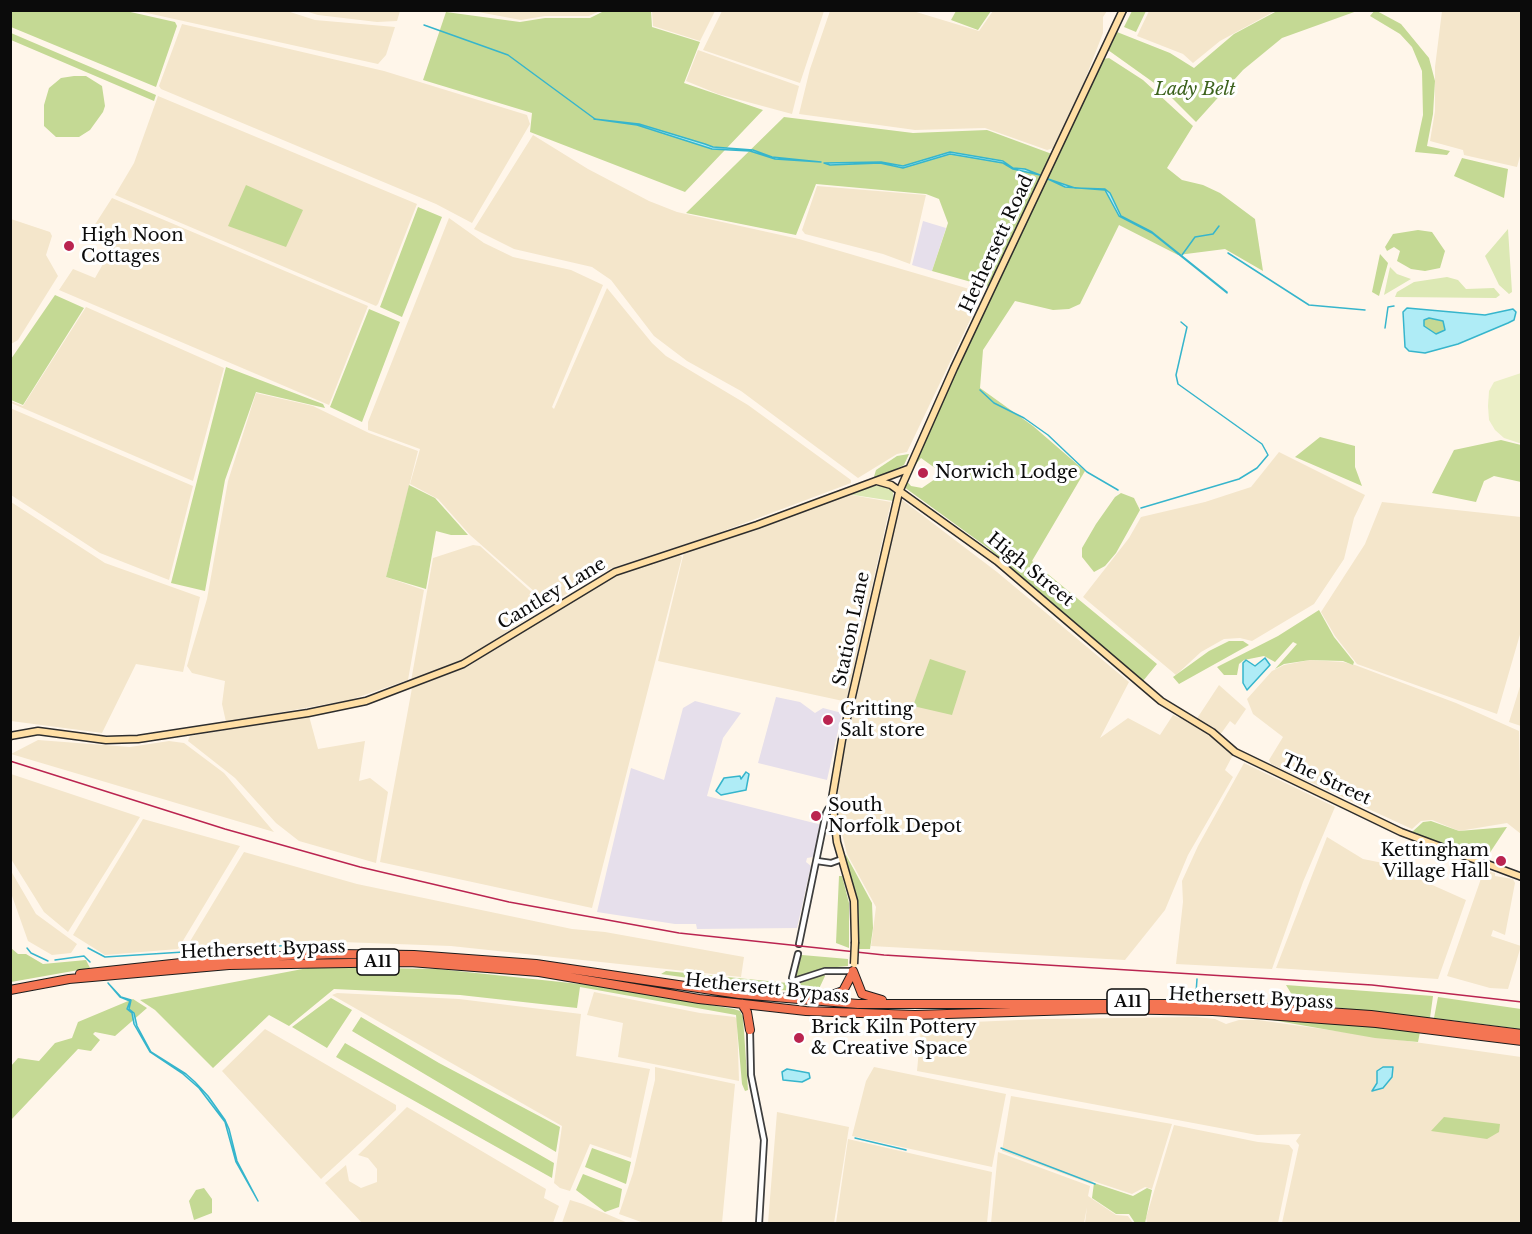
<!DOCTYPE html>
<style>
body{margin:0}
#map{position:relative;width:1532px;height:1234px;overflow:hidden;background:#fff6ea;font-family:"Libre Baskerville",serif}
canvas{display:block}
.frame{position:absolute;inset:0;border:12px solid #0b0b0b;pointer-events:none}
</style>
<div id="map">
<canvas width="1532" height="1234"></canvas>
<div class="frame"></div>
</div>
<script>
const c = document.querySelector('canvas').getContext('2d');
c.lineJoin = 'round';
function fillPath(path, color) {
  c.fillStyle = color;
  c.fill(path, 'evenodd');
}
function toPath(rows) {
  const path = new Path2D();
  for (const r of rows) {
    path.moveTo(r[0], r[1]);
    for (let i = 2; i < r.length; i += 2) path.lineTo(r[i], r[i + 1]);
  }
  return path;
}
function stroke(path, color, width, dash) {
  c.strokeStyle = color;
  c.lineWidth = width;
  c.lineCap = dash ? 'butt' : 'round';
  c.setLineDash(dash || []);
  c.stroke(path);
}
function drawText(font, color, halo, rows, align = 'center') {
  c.font = font + ' "Libre Baskerville",serif';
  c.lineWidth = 6;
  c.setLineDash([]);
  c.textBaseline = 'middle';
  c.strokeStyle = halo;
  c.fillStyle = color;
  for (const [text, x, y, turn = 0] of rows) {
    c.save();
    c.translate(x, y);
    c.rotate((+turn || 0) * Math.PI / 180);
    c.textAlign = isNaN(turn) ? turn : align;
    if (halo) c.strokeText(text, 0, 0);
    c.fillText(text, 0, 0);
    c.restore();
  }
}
fillPath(toPath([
 [923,221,946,228,932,271,912,265],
 [776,697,800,702,815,713,823,708,842,713,827,780,758,763],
 [695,701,741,713,723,738,707,796,822,825,813,857,807,858,806,862,811,866,797,928,697,929,696,924,675,924,597,912,631,768,664,780,683,708]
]), '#e6dfeb');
fillPath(toPath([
 [138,11,287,11,315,20,395,27,386,55,378,64],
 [305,11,400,11,397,21,377,22,318,15],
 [473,11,600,11,589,16,545,16,521,20],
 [652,11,652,10,715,11,700,41,653,26],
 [722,11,824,11,800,83,703,50],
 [830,11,913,11,979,31,993,11,1107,11,1103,17,1103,33,1076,103,1054,148,1047,150,985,128,915,130,799,114,810,69],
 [1149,11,1149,10,1275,11,1220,41,1193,63,1183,54,1137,36],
 [1442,11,1521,11,1522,149,1517,167,1464,155,1463,150,1430,141,1435,111,1435,67],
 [182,24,384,71,527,115,530,124,472,223,436,204,161,89,159,86],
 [698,50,799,86,792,114,718,94,686,81],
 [158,96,417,204,378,304,376,306,115,195,134,163],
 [533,135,588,169,649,201,677,212,799,239,983,293,907,452,897,454,858,478,741,391,687,361,654,336,611,280,592,267,514,249,474,229],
 [817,186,926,195,910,264,883,254,805,234,802,230],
 [112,198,368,306,329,405,59,290,73,269,95,278,115,243,114,239,94,226],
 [449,218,484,243,513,257,571,270,603,285,552,407,554,409,607,288,652,343,666,356,748,405,851,480,851,483,713,535,609,569,556,600,544,600,470,535,438,499,410,484,420,449,368,430,368,422],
 [11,219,50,232,52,236,46,255,58,276,18,340,11,344],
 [86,307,224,368,193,481,11,403,11,401,23,406],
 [256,393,313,406,369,433,418,451,386,577,424,590,408,680,350,700,226,722,222,704,225,681,192,673,187,666,207,599,228,481],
 [10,408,193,486,169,580,100,553,11,495],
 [1279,452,1365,495,1354,518,1344,559,1314,604,1252,641,1240,638,1224,639,1201,652,1176,675,1083,597,1129,538,1141,517,1205,502,1251,487],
 [846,494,891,502,847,698,843,701,658,661,684,552],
 [901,499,997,572,1129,682,1100,738,1128,718,1160,735,1173,715,1200,727,1234,753,1225,770,1233,777,1188,855,1165,910,1125,960,871,946,876,907,847,854,837,813,839,774],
 [11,502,105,563,200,597,183,672,136,664,102,733,11,721],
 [1382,502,1521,517,1521,631,1497,714,1357,664,1335,636,1321,612,1365,544],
 [473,545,480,546,547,606,468,657,411,681,433,558],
 [678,554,682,557,592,908,380,862,412,688,467,667,613,576,653,560],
 [1310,660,1343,662,1355,665,1456,703,1519,731,1521,834,1507,823,1459,831,1432,820,1421,821,1412,829,1271,764,1269,760,1283,737,1253,714,1247,699,1272,671,1284,665],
 [1521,683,1522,726,1521,726,1509,722],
 [1219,685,1246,709,1235,725,1230,721,1220,735,1196,720],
 [309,716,318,749,365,741,359,781,370,778,388,792,376,863,299,841,276,823,235,778,188,741,190,736],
 [38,740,130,747,169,741,184,743,224,773,274,832,11,754],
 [1244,763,1335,807,1303,882,1272,969,1176,964,1183,902,1182,881,1198,846],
 [11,774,140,817,68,932,44,912,11,859],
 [143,819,240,846,178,949,105,955,73,935],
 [1327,837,1363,859,1383,863,1466,900,1438,979,1276,968],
 [244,852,357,884,572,929,605,932,744,957,741,977,451,946,314,941,186,948],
 [1484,870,1495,873,1495,876,1513,879,1515,883,1505,935,1493,930,1491,936,1521,946,1508,989,1490,988,1447,976],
 [11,871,36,914,77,944,71,953,52,955,28,941,11,893],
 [594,992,700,1013,735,1017,737,1019,739,1081,618,1057,623,1023,587,1015],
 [337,993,459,999,581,1014,576,1056,650,1069,631,1158,590,1144,570,1191,560,1188,554,1183,562,1126,332,995],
 [1196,1017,1215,1019,1226,1024,1239,1020,1258,1020,1521,1057,1521,1223,1282,1223,1299,1145,1296,1141,1301,1134,1257,1135,917,1071,921,1028,926,1024,1042,1019],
 [265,1029,396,1105,396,1110,321,1179,222,1071],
 [655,1067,735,1084,722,1223,644,1223,619,1214,633,1173,655,1080],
 [874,1067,1006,1094,992,1167,852,1136,866,1081],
 [1011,1096,1172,1124,1152,1189,1145,1187,1132,1194,1093,1181,1091,1184,1002,1151],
 [407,1107,546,1189,544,1198,559,1206,553,1223,362,1223,325,1183,346,1165,349,1181,361,1188,377,1182,377,1169,368,1158,358,1155],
 [777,1112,849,1127,834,1223,768,1223],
 [1174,1125,1258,1142,1289,1145,1293,1150,1278,1223,1147,1223,1146,1218],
 [848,1139,992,1172,987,1223,836,1223],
 [998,1152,1090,1186,1088,1196,1116,1215,1128,1216,1133,1223,1085,1223,1087,1207,1084,1223,991,1223],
 [570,1200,583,1204,628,1223,562,1223]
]), '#f4e6cb');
fillPath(toPath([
 [1508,229,1512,292,1509,294,1499,285,1485,256],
 [1390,267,1397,274,1411,279,1384,295],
 [1447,277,1458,280,1466,289,1494,288,1500,295,1496,298,1395,297,1397,292,1414,282],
 [882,484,893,489,893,501,847,494]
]), '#dce8b4');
fillPath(toPath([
 [1375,10,1401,24,1429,58,1435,81,1433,114,1427,146,1450,151,1447,155,1415,152,1423,115,1422,71,1412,47,1400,34,1370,16],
 [10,11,126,11,175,22,177,26,156,87,11,27],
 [604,11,651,11,652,27,700,42,684,83,763,110,685,192,530,132,532,113,423,80,446,12,520,22,545,18,590,18],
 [956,11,956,10,991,11,978,30,951,20],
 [1132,11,1146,11,1136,32,1124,27],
 [1277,11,1357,11,1282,38,1243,70,1196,122,1164,90,1108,50,1117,32,1170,53,1194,68,1234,34],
 [11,33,156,95,154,101,11,40],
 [1109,58,1143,80,1193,126,1167,168,1182,180,1203,185,1220,193,1255,219,1263,271,1225,249,1178,255,1119,225,1080,304,1069,309,1053,310,1015,301,983,350,980,388,1033,426,1085,471,1032,561,1157,664,1143,681,988,548,904,487,906,480,911,486,922,488,938,477,935,468,921,458,916,464,913,462,1103,59],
 [74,76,86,76,102,86,105,106,103,112,90,130,79,137,56,137,44,126,44,105,49,88,61,78],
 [784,117,913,133,987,130,1052,154,989,287,932,271,948,223,939,199,926,194,816,184,796,235,686,213],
 [1462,158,1508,169,1504,198,1454,176],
 [246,185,303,210,286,247,228,226],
 [418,207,442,217,402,317,380,307],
 [1418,230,1432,232,1445,251,1440,268,1425,271,1411,269,1397,261,1400,251,1394,247,1387,251,1385,247,1393,234],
 [1380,254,1388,263,1379,296,1372,292],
 [55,295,84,308,23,405,11,400,11,359],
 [369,309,400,322,362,422,330,407],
 [1429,318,1443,321,1445,330,1436,334,1424,326,1424,320],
 [226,367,323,404,325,408,256,392,225,480,205,591,171,583],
 [1320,437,1355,446,1355,467,1362,486,1295,457],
 [1501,440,1521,445,1521,482,1494,476,1484,481,1476,502,1432,493,1454,450],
 [909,454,904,465,873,480,876,470,897,456],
 [409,485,435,498,468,535,451,535,436,531,426,589,386,577],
 [1121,493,1134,498,1140,510,1116,553,1105,566,1094,572,1082,557,1082,548,1096,524,1115,497],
 [1319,610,1334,637,1354,662,1353,665,1343,661,1310,660,1284,664,1275,669,1297,644,1293,642,1275,662,1264,656,1244,660,1239,664,1237,675,1224,675,1217,667,1278,636],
 [1229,641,1243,641,1249,645,1179,684,1173,677,1209,651],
 [930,659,966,671,952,715,913,706],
 [1431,821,1459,831,1507,827,1485,860,1412,832,1423,822],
 [846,855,872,903,873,928,870,949,859,949,858,902,844,859],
 [839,876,842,876,849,903,849,948,836,943],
 [11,948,18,954,26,954,43,964,86,960,90,968,11,982],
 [802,955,848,959,848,966,826,968,798,979,795,977,799,957],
 [313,967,438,969,599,986,734,1009,740,1011,743,1017,748,1090,745,1091,742,1084,736,1015,580,987,577,1008,460,995,334,989,289,1026,269,1015,213,1068,155,1010,140,1000],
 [666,971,798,984,824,974,825,976,817,993,757,988,661,974],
 [1286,985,1433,996,1430,1018,1297,1003],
 [1438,997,1521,1009,1521,1029,1434,1018],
 [331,998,352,1010,327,1048,292,1027],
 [133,999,147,1008,115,1036,95,1032,93,1034,100,1040,91,1051,78,1049,11,1120,11,1066,18,1058,39,1061,55,1043,72,1038,78,1022],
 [361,1017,439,1063,560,1127,556,1152,352,1031],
 [1274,1019,1320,1021,1420,1032,1418,1042,1375,1038,1272,1020],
 [345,1043,554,1163,552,1178,336,1057],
 [1444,1117,1500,1124,1499,1132,1487,1139,1431,1131],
 [592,1148,631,1162,626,1184,585,1167],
 [583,1174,622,1189,619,1207,605,1212,576,1190],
 [1094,1183,1133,1196,1147,1188,1152,1190,1145,1223,1135,1223,1129,1214,1116,1214,1092,1198],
 [204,1188,212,1199,212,1213,194,1220,189,1201,196,1190]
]), '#c4d994');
fillPath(toPath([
 [1521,373,1522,443,1519,443,1504,438,1495,430,1489,420,1488,406,1489,391,1494,382]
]), '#ebefc6');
const water = toPath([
 [594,119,639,124,705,144,713,147,753,150,772,157,821,162,775,159,750,151,712,149,637,125,594,119],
 [950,152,1003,161,1013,168,1025,169,1040,175,1013,169,1003,163,950,154,903,168,880,163,830,165,824,163,881,162,903,166,950,152],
 [1048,179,1075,188,1105,189,1110,193,1121,216,1152,232,1227,292,1227,293,1152,233,1119,216,1105,190,1065,187,1048,179],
 [1407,308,1485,315,1513,309,1516,312,1514,320,1508,323,1458,344,1425,353,1409,351,1405,347,1403,312,1407,308],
 [1429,318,1443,321,1445,330,1436,334,1424,326,1424,320,1429,318],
 [1265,658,1270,665,1247,690,1243,683,1243,663,1246,660,1255,666,1265,658],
 [746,772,749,774,746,790,721,795,716,791,724,778,740,776,741,779,746,772],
 [108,983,121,997,131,1000,129,1009,134,1013,137,1026,151,1052,186,1074,195,1082,208,1096,225,1120,229,1129,237,1161,258,1201,236,1162,225,1122,199,1088,183,1074,150,1052,134,1024,132,1013,127,1009,130,1001,120,997,108,983],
 [1383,1067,1393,1067,1392,1077,1383,1088,1372,1091,1377,1083,1377,1071,1383,1067],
 [787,1069,809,1073,810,1078,802,1082,783,1080,782,1072,787,1069]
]);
fillPath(water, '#afecf6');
stroke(water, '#36b5cc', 1.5);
stroke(toPath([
 [424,25,508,55,595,119],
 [1228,253,1309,305,1365,310],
 [1182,255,1195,237,1213,234,1219,226],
 [1385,328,1388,307,1394,306],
 [980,390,994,403,1024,418,1048,435,1087,472,1118,490],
 [1141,508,1239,479,1257,468,1268,455,1262,444,1178,384,1176,375,1187,327,1181,322],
 [27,948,31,953,48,961],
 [88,948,105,957,325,943],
 [55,960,84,956,90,962],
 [1196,993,1197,979],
 [855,1138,906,1150],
 [1001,1148,1095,1184]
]), '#36b5cc', 1.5);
const street = toPath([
 [817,861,831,863,842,859],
 [799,944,826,813,828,809,832,810],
 [798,954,792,978,794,981,825,971,853,971],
 [750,1030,751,1075,764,1140,759,1224]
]);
const secondary = toPath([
 [877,481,891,485,997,561,1161,701,1212,732,1235,752,1401,832,1522,877],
 [10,736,38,731,106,740,138,739,308,713,366,701,463,664,615,572,757,525,908,469],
 [855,942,854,901,837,842,832,799,842,740,899,492,954,368,1123,10]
]);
const highway = toPath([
 [853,971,862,994,882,1000],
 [80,974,227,958,338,954,414,955,536,964,739,994,858,1004,1211,1004,1371,1015,1522,1034],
 [10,990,69,979,229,965,410,962,539,972,699,999,806,1011,915,1015,1108,1009,1213,1011,1376,1023,1522,1041],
 [824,998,843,991,853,972],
 [742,1004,747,1012,750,1030]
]);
stroke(street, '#3e3e3e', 8);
stroke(secondary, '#2d2d2d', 9);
stroke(highway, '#1c1c1c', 10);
stroke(street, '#fff', 4.5);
stroke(secondary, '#ffdfa5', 6);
stroke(highway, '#f47553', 8);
stroke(toPath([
 [10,761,225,829,360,867,509,902,679,933,884,955,1372,985,1522,1002]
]), '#ba2450', 1.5);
const secondaryBridge = toPath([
 [854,964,855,942]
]);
stroke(secondaryBridge, '#2d2d2d', 9, []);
stroke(secondaryBridge, '#ffdfa5', 6);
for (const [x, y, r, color] of [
 [69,246,6,"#ba2450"],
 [923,473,6,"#ba2450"],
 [828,720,6,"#ba2450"],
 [816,816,6,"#ba2450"],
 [1501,861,6,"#ba2450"],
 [799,1038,6,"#ba2450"]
]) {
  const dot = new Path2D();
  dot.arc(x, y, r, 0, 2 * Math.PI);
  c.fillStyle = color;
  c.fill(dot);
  stroke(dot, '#fff', 2);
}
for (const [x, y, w] of [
 [378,962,42],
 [1128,1002,42]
]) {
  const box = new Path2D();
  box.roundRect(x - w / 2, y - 13, w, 26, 4.5);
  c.fillStyle = '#fff';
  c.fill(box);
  stroke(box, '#0b0b0b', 1.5);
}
drawText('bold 16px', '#0b0b0b', null, [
 ["A11",378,962],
 ["A11",1128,1002]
]);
drawText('italic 18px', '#3c621d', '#fff', [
 ["Lady Belt",1195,90]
]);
drawText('18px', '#0b0b0b', '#fff', [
 ["High Noon",81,236],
 ["Cottages",81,257],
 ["Norwich Lodge",935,473],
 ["Gritting",840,710],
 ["Salt store",840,731],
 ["South",828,806],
 ["Norfolk Depot",828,827],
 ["Kettingham",1489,851,"right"],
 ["Village Hall",1489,872,"right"],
 ["Brick Kiln Pottery",811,1028],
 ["& Creative Space",811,1049]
], 'left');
drawText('18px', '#0b0b0b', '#fff', [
 ["Hethersett Road",997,244,-65],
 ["High Street",1030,570,39],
 ["Cantley Lane",552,594,-31],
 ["Station Lane",852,629,-78],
 ["The Street",1326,780,25],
 ["Hethersett Bypass",263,950,-2],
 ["Hethersett Bypass",767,989,6],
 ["Hethersett Bypass",1251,999,3]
]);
</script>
